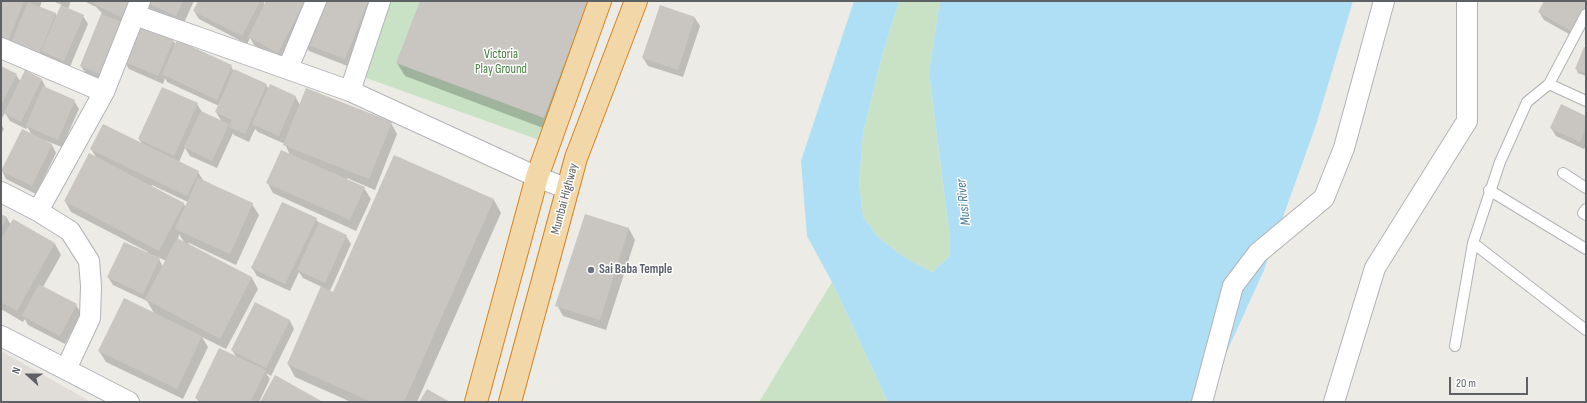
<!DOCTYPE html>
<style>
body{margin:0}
#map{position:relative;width:1587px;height:403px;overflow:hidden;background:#edebe6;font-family:"Sofia Sans Condensed",sans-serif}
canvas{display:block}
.frame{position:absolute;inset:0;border:2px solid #5d6164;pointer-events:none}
.north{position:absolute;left:8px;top:355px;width:40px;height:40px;-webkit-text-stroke:3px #fff;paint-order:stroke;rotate:291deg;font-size:11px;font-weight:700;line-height:16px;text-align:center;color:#5d6164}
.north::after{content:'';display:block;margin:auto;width:14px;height:18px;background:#5d6164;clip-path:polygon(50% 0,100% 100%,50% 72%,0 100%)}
.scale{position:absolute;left:1449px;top:377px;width:79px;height:18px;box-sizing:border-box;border:2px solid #5d6164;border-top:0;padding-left:5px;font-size:12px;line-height:14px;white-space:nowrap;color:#5d6164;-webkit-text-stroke:3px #fff;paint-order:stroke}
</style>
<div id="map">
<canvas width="1587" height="403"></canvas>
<div class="frame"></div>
<div class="north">N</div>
<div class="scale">20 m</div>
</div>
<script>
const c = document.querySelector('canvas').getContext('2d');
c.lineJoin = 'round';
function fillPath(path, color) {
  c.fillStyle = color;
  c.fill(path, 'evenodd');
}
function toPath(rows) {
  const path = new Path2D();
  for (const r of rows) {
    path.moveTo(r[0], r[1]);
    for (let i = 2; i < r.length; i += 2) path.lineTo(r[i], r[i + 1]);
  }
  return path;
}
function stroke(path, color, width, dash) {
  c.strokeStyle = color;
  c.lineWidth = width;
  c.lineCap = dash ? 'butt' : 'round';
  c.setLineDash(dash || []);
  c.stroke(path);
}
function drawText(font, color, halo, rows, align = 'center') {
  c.font = font + ' "Sofia Sans Condensed",sans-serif';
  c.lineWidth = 3;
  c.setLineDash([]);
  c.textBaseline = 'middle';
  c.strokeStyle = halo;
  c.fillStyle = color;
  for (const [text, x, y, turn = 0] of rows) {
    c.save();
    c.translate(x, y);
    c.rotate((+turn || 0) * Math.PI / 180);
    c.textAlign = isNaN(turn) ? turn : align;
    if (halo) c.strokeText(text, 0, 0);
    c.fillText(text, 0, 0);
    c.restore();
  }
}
fillPath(toPath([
 [1,351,91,402,1,402]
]), '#e0dcd7');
fillPath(toPath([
 [386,1,586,1,539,140,358,75],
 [899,1,940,1,929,73,950,237,949,257,932,272,904,257,878,237,863,217,859,183,863,133,882,56],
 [832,282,888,402,759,402]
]), '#c9e2c5');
fillPath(toPath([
 [854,1,899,1,882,56,863,133,859,183,863,217,878,237,904,257,932,272,949,257,950,237,929,73,940,1,1353,1,1316,125,1264,270,1204,402,888,402,832,282,807,236,801,161]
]), '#afdff4');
fillPath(toPath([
 [1,1,42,1,40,7,56,14,57,17,62,5,53,1,71,1,68,9,83,16,88,24,69,69,1,47],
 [84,1,143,1,109,83,86,74,81,66,102,13,96,7],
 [143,1,194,1,182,27,149,11],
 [199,1,263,1,265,5,267,1,311,1,283,60,254,45,250,38,247,44,199,19,194,11],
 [320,1,368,1,373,8,350,67,309,51,304,43],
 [421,1,600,1,551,131,405,76,397,63],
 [1545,1,1586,1,1586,21,1576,38,1544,20,1539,12],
 [695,18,700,26,683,77,648,66,643,58],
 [173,40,176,45,231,66,233,70,266,85,269,89,295,96,300,105,391,123,397,134,375,190,347,178,347,180,364,188,371,199,356,231,273,193,267,182,290,155,285,144,258,132,255,129,249,142,234,135,233,133,217,168,190,156,185,148,179,162,198,172,203,180,252,204,259,215,236,265,189,243,188,244,252,278,258,289,226,349,202,337,208,347,183,399,106,362,99,351,154,313,147,301,113,285,108,277,148,252,71,212,65,201,96,157,91,149,143,145,139,139,197,104,202,112,222,122,216,112,219,106,167,82,165,78,163,84,129,69,124,61],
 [152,185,188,202,186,207,183,203,151,186],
 [179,234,184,242,178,239],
 [158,257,166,261,163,267],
 [1586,49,1586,76,1578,73,1576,68],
 [1,67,16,75,21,82,42,80,46,88,74,101,79,109,62,147,44,140,43,141,52,145,56,153,36,194,6,179,2,171,32,135,27,127,26,129,10,121,5,113,1,120],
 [1586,117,1586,146,1584,149,1556,136,1551,128],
 [1,124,4,129,1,134],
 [394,156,494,200,501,213,417,402,351,402,295,377,288,364,322,287,303,278,299,272,290,291,257,276,252,268,316,219,319,223,346,236,351,244,330,291,334,293],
 [1,215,7,218,11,225,13,220,55,244,61,255,43,287,76,305,81,313,65,344,28,325,25,319,23,322,1,309],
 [586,215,629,229,635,240,606,330,563,316,557,305],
 [256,304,290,321,294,329,271,376,266,373,270,379,259,402,199,402,196,398,237,358,232,350]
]), '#0003');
fillPath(toPath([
 [1,1,24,1,7,44,1,41],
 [94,1,135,1,128,21,94,4],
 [143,1,183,1,176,16],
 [198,1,260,1,242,36,193,11],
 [266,1,305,1,278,53,248,37],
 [319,1,368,1,345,59,303,43],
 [420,1,588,1,544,118,396,63],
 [1544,1,1586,1,1586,5,1571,31,1538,12],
 [28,2,56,13,39,54,11,43],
 [61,5,84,15,64,61,41,51],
 [660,5,695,17,678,70,642,58],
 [101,14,125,23,105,76,80,66],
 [139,24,174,39,158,76,123,61],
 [177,40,232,65,217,100,162,74],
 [1584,47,1586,48,1586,74,1575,69],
 [1,66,17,74,1,105],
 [234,69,267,84,245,134,229,127,232,120,215,112],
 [25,70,42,79,21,122,4,113],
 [270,84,296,96,279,136,252,124],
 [43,86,75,100,58,140,26,126],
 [162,87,198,103,174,156,138,139],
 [306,88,392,122,369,179,283,145],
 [1561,104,1586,116,1586,128,1580,142,1550,128],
 [201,111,229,124,212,161,184,147],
 [103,124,199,171,187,196,90,149],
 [22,129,52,144,32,186,1,171],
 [281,150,365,187,350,220,266,183],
 [89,153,184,203,159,251,64,201],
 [394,155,494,199,404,402,371,402,287,364,321,286,333,292],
 [198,178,253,203,230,254,175,229],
 [282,202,317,218,285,284,251,268],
 [1,214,7,217,1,229],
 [585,214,629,228,600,320,555,306],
 [13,219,55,243,17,311,1,302,1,240],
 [319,222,347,235,325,283,297,270],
 [177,238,252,277,220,339,145,299],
 [124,242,160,258,143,294,107,277],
 [39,284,77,304,60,336,22,316],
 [124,298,202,336,177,389,98,351],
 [255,302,290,320,266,368,231,350],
 [219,348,266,370,250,402,204,402,195,398],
 [275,375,323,402,260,402],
 [427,389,450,402,419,402]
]), '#c9c6c2');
const service = toPath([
 [1549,84,1586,101],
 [1563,173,1586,188],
 [1489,190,1586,249],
 [1586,209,1583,213,1586,215],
 [1473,243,1586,330],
 [1455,346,1473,243,1500,162,1527,102,1549,84,1586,14]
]);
const minor = toPath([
 [135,15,350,91,537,177,568,189],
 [1,48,104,92],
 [288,68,316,1],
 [350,91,380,1],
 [1,192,38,211,70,231,89,261,91,286,90,318,66,369],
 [38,211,104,92,140,1],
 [1,336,129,402],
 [1202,402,1233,286,1258,253,1324,198,1344,148,1384,1],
 [1334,402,1375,268,1467,121,1467,1]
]);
const trunk = toPath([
 [476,402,537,177,600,1],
 [510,402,576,158,636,1]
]);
stroke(service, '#b1b3b6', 12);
stroke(minor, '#b1b3b6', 22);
stroke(trunk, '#d5841e', 24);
stroke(service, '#fff', 10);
stroke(minor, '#fff', 20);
stroke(trunk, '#f2d8a8', 22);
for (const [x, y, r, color] of [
 [591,270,4,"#6b7280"]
]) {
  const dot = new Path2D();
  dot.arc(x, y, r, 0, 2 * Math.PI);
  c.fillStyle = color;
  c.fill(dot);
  stroke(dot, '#fff', 1.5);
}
drawText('13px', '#467f41', '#fff', [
 ["Victoria",501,55],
 ["Play Ground",501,70]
]);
drawText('13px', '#5d6164', '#fff', [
 ["Mumbai Highway",565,199,-75]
]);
drawText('bold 13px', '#5b616d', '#fff', [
 ["Sai Baba Temple",599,270]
], 'left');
drawText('italic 14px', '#477793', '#fff', [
 ["Musi River",964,202,-96]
]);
</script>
